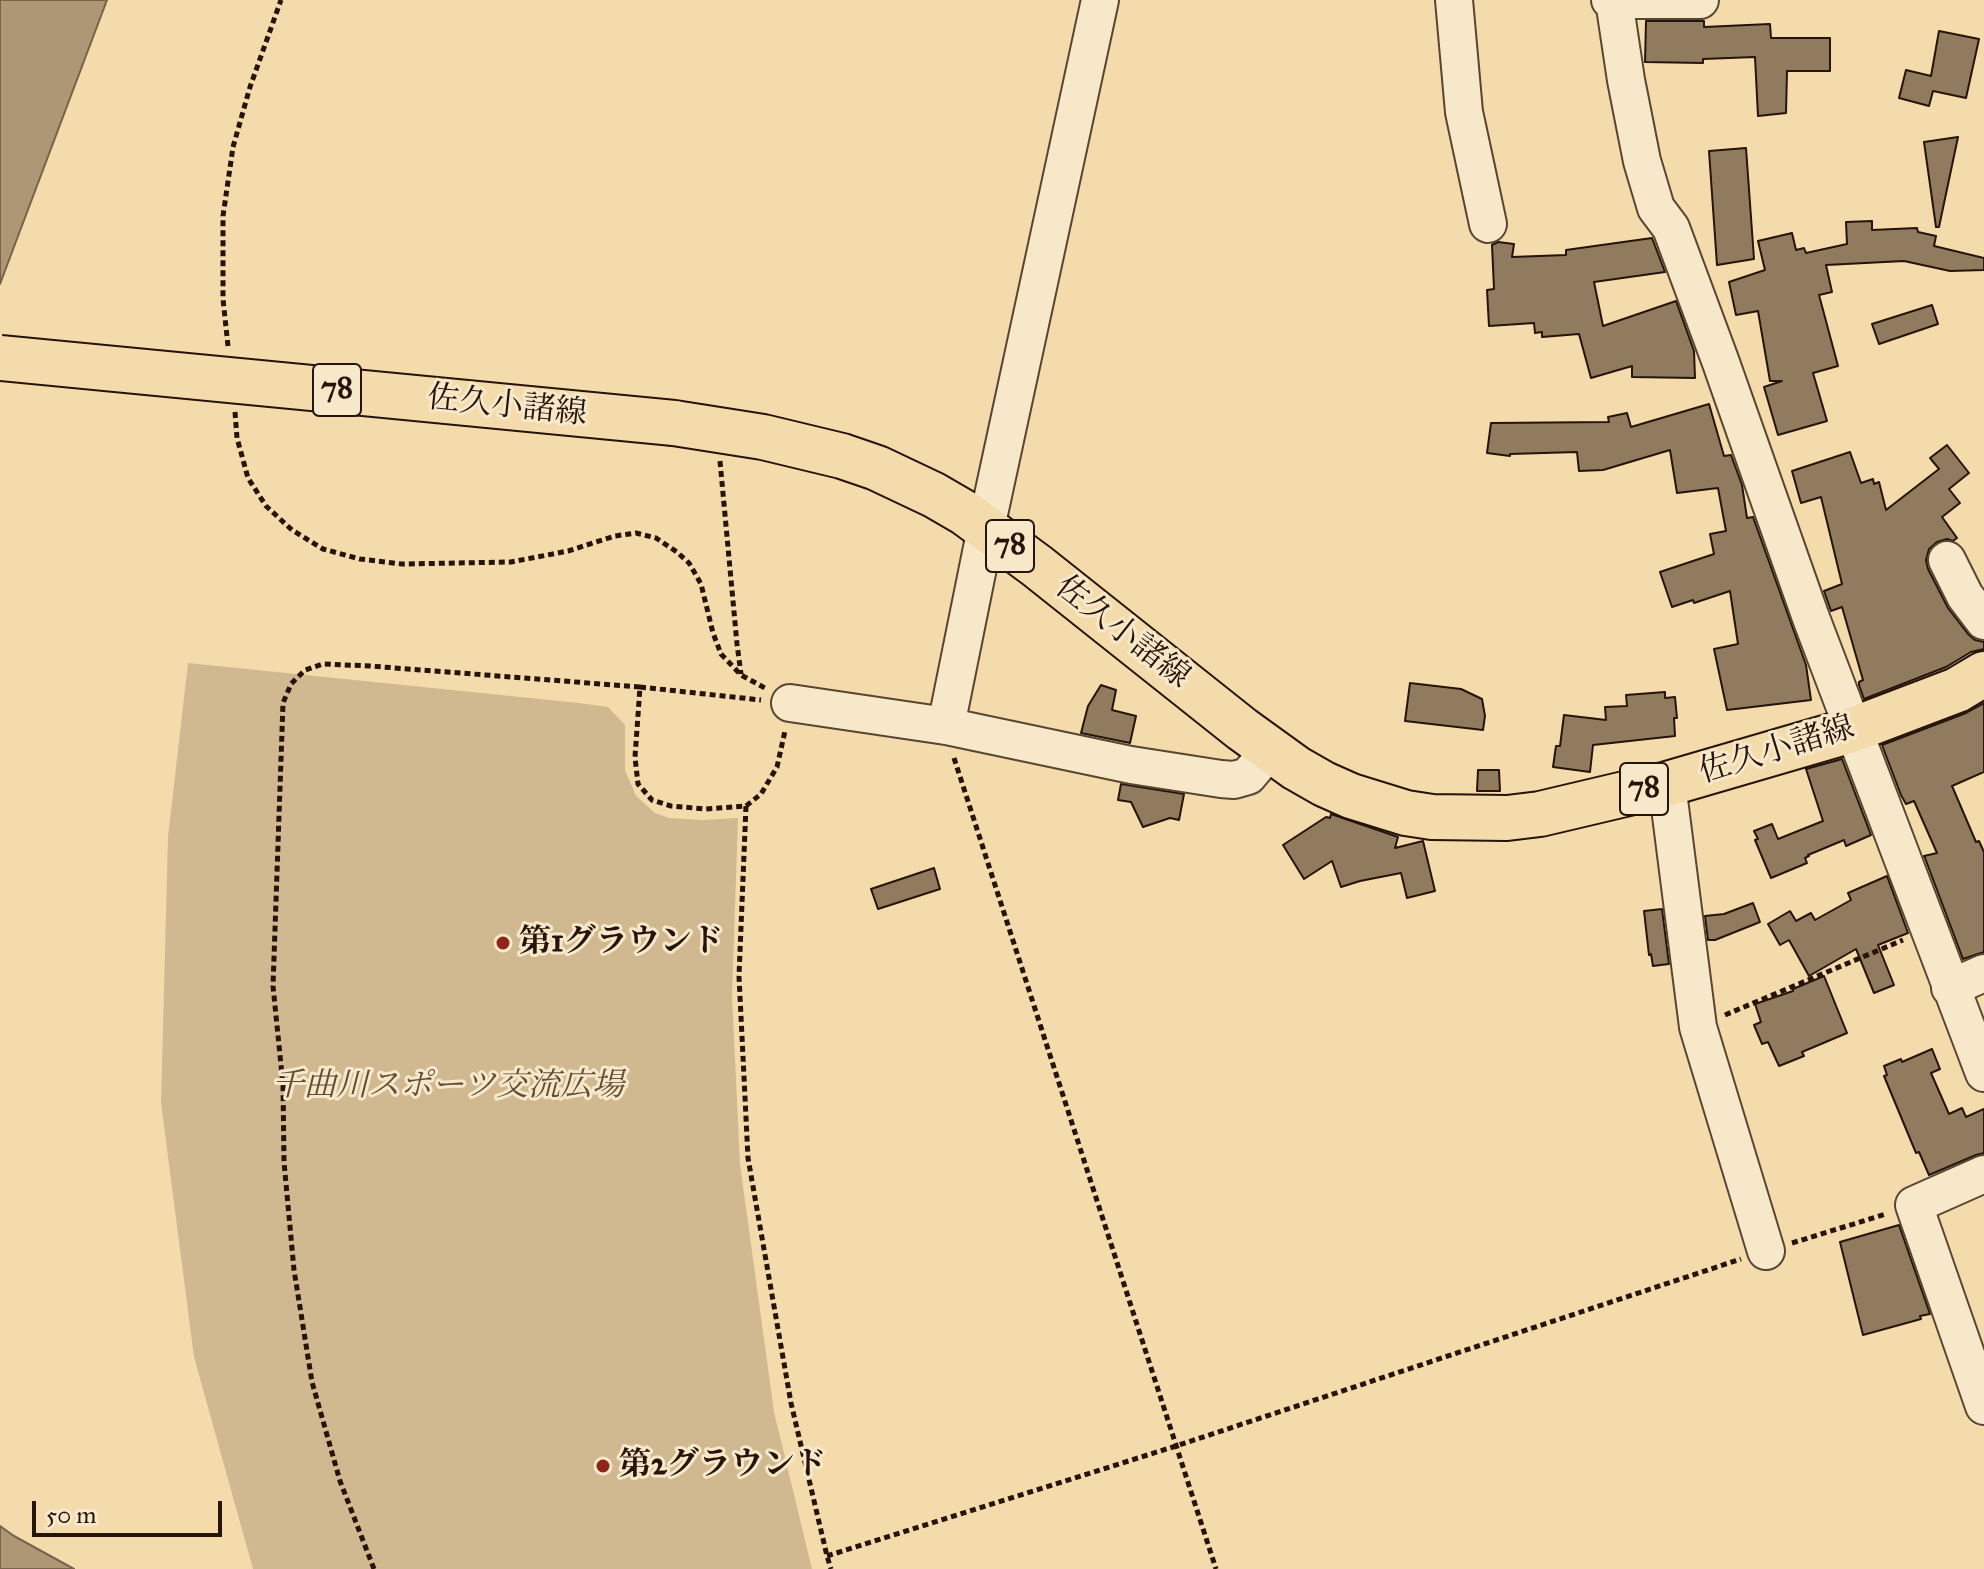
<!DOCTYPE html>
<meta charset="utf-8">
<style>
body{margin:0}
#map{position:relative;width:1984px;height:1569px;overflow:hidden;background:#f3dbac;font-family:"IM FELL Great Primer",serif}
canvas{display:block}
.scale{position:absolute;left:32px;top:1501px;width:190px;height:36px;box-sizing:border-box;border:4px solid #261309;border-top:0;padding-left:10px;font-size:24px;line-height:28px;white-space:nowrap;color:#261309;-webkit-text-stroke:6px #f7e8c9;paint-order:stroke}
</style>
<div id="map">
<canvas width="1984" height="1569"></canvas>
<div class="scale">50 m</div>
</div>
<script>
const c = document.querySelector('canvas').getContext('2d');
c.lineJoin = 'round';
function fillPath(path, color) {
  c.fillStyle = color;
  c.fill(path, 'evenodd');
}
function toPath(rows) {
  const path = new Path2D();
  for (const r of rows) {
    path.moveTo(r[0], r[1]);
    for (let i = 2; i < r.length; i += 2) path.lineTo(r[i], r[i + 1]);
  }
  return path;
}
function stroke(path, color, width, dash) {
  c.strokeStyle = color;
  c.lineWidth = width;
  c.lineCap = dash ? 'butt' : 'round';
  c.setLineDash(dash || []);
  c.stroke(path);
}
function drawText(font, color, halo, rows, align = 'center') {
  c.font = font + ' "IM FELL Great Primer","Noto Serif JP",serif';
  c.lineWidth = 6;
  c.setLineDash([]);
  c.textBaseline = 'middle';
  c.strokeStyle = halo;
  c.fillStyle = color;
  for (const [text, x, y, turn = 0] of rows) {
    c.save();
    c.translate(x, y);
    c.rotate((+turn || 0) * Math.PI / 180);
    c.textAlign = isNaN(turn) ? turn : align;
    if (halo) c.strokeText(text, 0, 0);
    c.fillText(text, 0, 0);
    c.restore();
  }
}
fillPath(toPath([
 [188,663,579,703,608,707,625,725,625,770,636,796,655,813,669,818,702,820,738,818,732,996,740,1164,774,1412,812,1569,253,1569,194,1357,161,1103,168,837]
]), '#d0b990');
const water = toPath([
 [0,0,107,0,0,284,0,0],
 [0,1526,14,1536,74,1569,0,1569,0,1526]
]);
fillPath(water, '#ad9775');
stroke(water, '#77624a', 2);
const building = toPath([
 [1646,21,1704,21,1704,27,1770,24,1771,38,1830,38,1830,71,1787,71,1786,113,1758,116,1755,57,1703,59,1703,63,1645,62,1646,21],
 [1939,31,1979,39,1966,98,1933,91,1929,106,1899,98,1906,70,1931,76,1939,31],
 [1958,137,1939,227,1936,227,1924,142,1958,137],
 [1746,148,1754,259,1717,265,1709,151,1746,148],
 [1872,221,1872,230,1917,228,1918,232,1936,236,1934,246,1984,258,1984,270,1950,271,1904,261,1826,265,1832,292,1819,295,1838,366,1813,373,1827,421,1778,435,1764,387,1782,381,1770,381,1758,311,1736,315,1729,282,1765,270,1758,241,1792,233,1796,250,1804,248,1806,253,1847,244,1846,222,1872,221],
 [1652,238,1665,272,1594,282,1603,326,1676,301,1694,351,1695,378,1632,377,1632,366,1591,378,1579,334,1542,337,1542,332,1535,333,1534,323,1489,326,1487,290,1494,289,1492,245,1498,242,1514,244,1512,257,1566,255,1566,250,1652,238],
 [1932,305,1938,324,1879,344,1872,324,1932,305],
 [1709,404,1724,456,1731,455,1742,485,1747,518,1753,517,1806,665,1811,700,1727,710,1714,649,1738,644,1730,591,1694,603,1693,600,1672,607,1660,572,1714,554,1710,534,1726,531,1718,488,1677,493,1670,450,1603,470,1579,471,1577,452,1510,454,1510,456,1487,453,1491,423,1609,422,1608,417,1627,413,1631,427,1709,404],
 [1947,445,1969,473,1949,489,1960,503,1942,517,1957,538,1953,541,1947,539,1937,542,1929,549,1926,560,1928,569,1948,608,1968,634,1975,640,1984,642,1984,649,1971,652,1946,667,1864,699,1859,685,1859,682,1863,680,1842,607,1831,611,1824,591,1842,584,1821,497,1801,503,1792,471,1850,452,1861,483,1873,479,1874,484,1879,482,1886,510,1939,469,1930,458,1947,445],
 [1410,683,1461,689,1482,699,1485,716,1483,730,1405,721,1410,683],
 [1101,685,1116,690,1112,710,1136,716,1130,743,1081,733,1088,706,1101,685],
 [1665,692,1665,698,1675,697,1677,718,1674,718,1675,736,1593,745,1590,772,1553,767,1556,746,1560,746,1564,715,1606,720,1605,707,1627,706,1626,695,1665,692],
 [1984,703,1984,772,1952,786,1976,842,1979,841,1984,852,1984,952,1963,959,1925,858,1924,856,1937,853,1914,801,1906,804,1901,795,1882,745,1966,713,1984,703],
 [1842,759,1871,835,1846,846,1844,840,1808,855,1809,856,1805,858,1807,863,1771,878,1755,840,1758,839,1754,831,1772,824,1778,839,1823,821,1806,769,1842,759],
 [1478,770,1499,770,1500,791,1477,791,1478,770],
 [1121,784,1184,794,1179,820,1170,818,1143,827,1131,802,1118,800,1121,784],
 [1331,814,1398,837,1395,848,1423,841,1435,891,1407,898,1401,873,1360,881,1341,887,1332,861,1304,879,1283,845,1326,817,1330,818,1331,814],
 [934,868,940,889,878,909,871,889,934,868],
 [1887,876,1908,933,1878,945,1894,985,1874,993,1856,949,1809,976,1789,940,1780,945,1768,924,1790,911,1796,921,1811,913,1815,920,1851,900,1848,893,1887,876],
 [1753,903,1760,922,1715,940,1708,940,1705,916,1724,914,1753,903],
 [1662,909,1669,964,1653,966,1651,954,1649,955,1644,911,1662,909],
 [1824,976,1847,1033,1802,1052,1804,1056,1779,1066,1768,1042,1762,1044,1754,1025,1761,1022,1755,1004,1793,991,1793,989,1824,976],
 [1932,1049,1940,1069,1931,1073,1949,1114,1962,1108,1966,1117,1984,1109,1984,1153,1976,1155,1929,1175,1919,1152,1916,1153,1884,1076,1887,1075,1884,1066,1901,1059,1902,1062,1932,1049],
 [1899,1225,1930,1314,1920,1316,1921,1319,1863,1335,1840,1242,1899,1225]
]);
fillPath(building, '#917b5e');
stroke(building, '#261309', 2);
const minor = toPath([
 [1454,0,1464,112,1488,224],
 [1610,0,1700,0],
 [1614,0,1626,80,1642,161,1656,208,1671,228,1720,360,1811,618,1984,1073],
 [1947,560,1965,596,1984,621],
 [790,703,946,726,1131,765,1221,779,1234,780,1248,776,1270,750],
 [946,726,986,528,1100,0],
 [1667,784,1698,1027,1766,1251],
 [1950,988,1984,973],
 [1984,1174,1914,1205,1984,1406]
]);
const major = toPath([
 [674,423,763,437,842,456,877,468,934,495,965,513,1037,566,1242,729,1296,768,1324,784,1351,796,1406,813,1432,817,1507,818,1540,814,1667,784,1852,730,1957,690,1984,674]
]);
stroke(minor, '#594532', 40);
stroke(major, '#261309', 48);
stroke(toPath([
 [228,346,223,299,223,216,233,147,250,87,281,0],
 [235,412,237,438,248,478,266,506,292,530,323,549,360,559,402,564,511,562,568,551,615,536,636,533,656,538,677,552,689,563,701,584,713,633,721,654,741,675,765,688],
 [720,461,737,644,741,674],
 [640,687,761,700],
 [954,758,1216,1569],
 [746,806,739,976,748,1158,791,1403,827,1556,831,1569],
 [1725,1015,1903,940],
 [1792,1243,1886,1214],
 [827,1556,1176,1446,1741,1259],
 [374,1569,340,1481,312,1382,294,1270,284,1162,283,1085,273,986,283,703,291,684,305,670,323,664,370,666,640,687,635,757,638,784,652,800,671,806,705,809,746,806,761,794,777,767,785,731]
]), '#261309', 5, [6, 4]);
stroke(minor, '#f7e8c9', 36);
stroke(major, '#f3dbac', 44);
const majorBridge = toPath([
 [0,358,674,423]
]);
stroke(majorBridge, '#261309', 48, []);
stroke(majorBridge, '#f3dbac', 44);
for (const [x, y, r, color] of [
 [503,943,8,"#8f2418"],
 [603,1466,8,"#8f2418"]
]) {
  const dot = new Path2D();
  dot.arc(x, y, r, 0, 2 * Math.PI);
  c.fillStyle = color;
  c.fill(dot);
  stroke(dot, '#f7e8c9', 3);
}
for (const [x, y, w] of [
 [337,390,48],
 [1010,546,48],
 [1644,789,48]
]) {
  const box = new Path2D();
  box.roundRect(x - w / 2, y - 26, w, 52, 6);
  c.fillStyle = '#f7e8c9';
  c.fill(box);
  stroke(box, '#261309', 2);
}
drawText('bold 30px', '#261309', null, [
 ["78",337,390],
 ["78",1010,546],
 ["78",1644,789]
]);
drawText('32px', '#261309', '#f7e8c9', [
 ["佐久小諸線",507,407,6],
 ["佐久小諸線",1122,633,38],
 ["佐久小諸線",1777,751,-17]
]);
drawText('bold 32px', '#261309', '#f7e8c9', [
 ["第1グラウンド",519,943],
 ["第2グラウンド",619,1466]
], 'left');
drawText('italic 32px', '#624d38', '#f7e8c9', [
 ["千曲川スポーツ交流広場",448,1087]
]);
</script>
